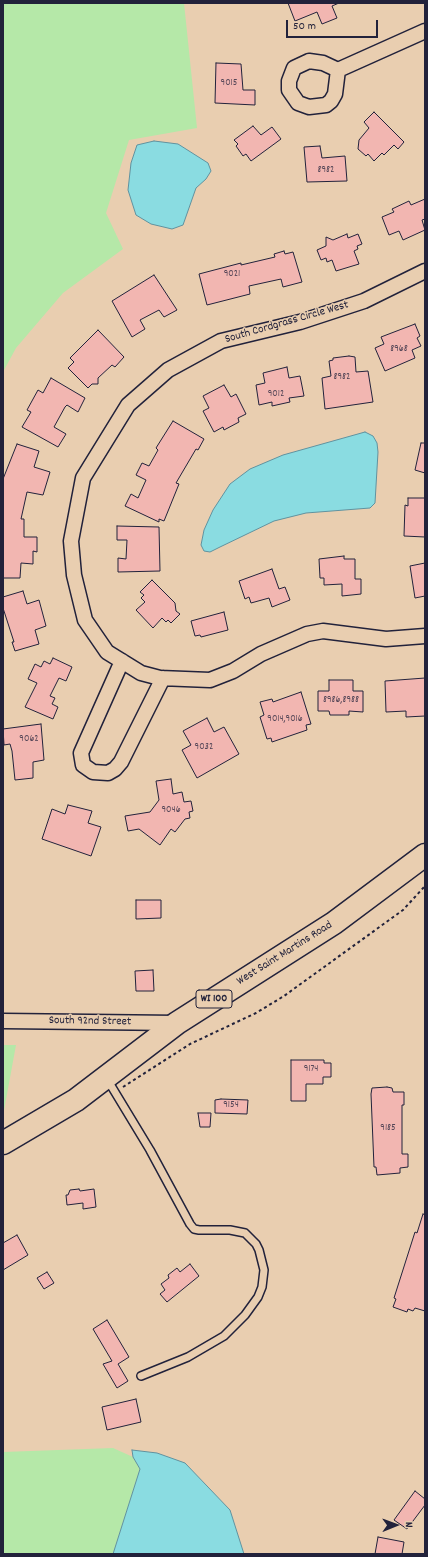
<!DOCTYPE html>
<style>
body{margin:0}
#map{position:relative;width:428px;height:1557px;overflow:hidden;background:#e9ceb0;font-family:Dekko,sans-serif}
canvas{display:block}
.frame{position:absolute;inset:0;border:4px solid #22223b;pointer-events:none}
.north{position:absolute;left:376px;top:1505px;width:40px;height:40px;-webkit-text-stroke:3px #e9ceb0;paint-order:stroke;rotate:89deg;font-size:11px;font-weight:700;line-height:16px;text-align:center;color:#22223b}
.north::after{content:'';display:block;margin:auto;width:14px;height:18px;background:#22223b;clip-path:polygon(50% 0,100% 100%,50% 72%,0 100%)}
.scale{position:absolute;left:286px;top:20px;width:92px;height:18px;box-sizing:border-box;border:2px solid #22223b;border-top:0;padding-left:5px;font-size:12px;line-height:14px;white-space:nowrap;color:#22223b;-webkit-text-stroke:3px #e9ceb0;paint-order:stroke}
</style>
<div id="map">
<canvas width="428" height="1557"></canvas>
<div class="frame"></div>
<div class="north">N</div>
<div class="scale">50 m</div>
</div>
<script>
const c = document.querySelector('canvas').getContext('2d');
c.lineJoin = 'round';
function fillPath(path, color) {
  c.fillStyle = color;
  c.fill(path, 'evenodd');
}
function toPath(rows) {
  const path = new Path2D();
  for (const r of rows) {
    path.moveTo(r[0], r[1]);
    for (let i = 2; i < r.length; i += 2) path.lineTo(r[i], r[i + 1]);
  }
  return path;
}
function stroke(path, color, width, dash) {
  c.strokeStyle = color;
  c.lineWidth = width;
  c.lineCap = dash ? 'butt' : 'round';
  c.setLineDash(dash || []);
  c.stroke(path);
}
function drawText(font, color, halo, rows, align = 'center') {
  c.font = font + ' Dekko,sans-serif';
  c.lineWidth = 3;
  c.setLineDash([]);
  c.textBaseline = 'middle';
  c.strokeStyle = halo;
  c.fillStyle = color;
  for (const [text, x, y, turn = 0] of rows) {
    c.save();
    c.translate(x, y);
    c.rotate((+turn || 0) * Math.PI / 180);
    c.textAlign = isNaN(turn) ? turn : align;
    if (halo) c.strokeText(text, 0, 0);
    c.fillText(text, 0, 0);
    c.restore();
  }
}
fillPath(toPath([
 [3,3,184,3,197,128,129,140,106,213,123,249,63,293,16,348,3,372],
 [3,1045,16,1045,3,1116],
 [113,1448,133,1457,140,1469,113,1554,3,1554,3,1452]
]), '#b5e8a8');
const water = toPath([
 [154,141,178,144,208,163,211,171,206,179,196,188,183,225,172,229,151,224,136,215,128,190,131,163,137,145,154,141],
 [365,432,373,436,377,443,378,452,375,503,370,508,306,513,274,521,220,547,210,552,204,551,201,545,204,530,213,510,230,484,250,469,283,455,365,432],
 [132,1450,157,1453,185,1463,230,1510,244,1554,113,1554,140,1469,133,1457,132,1450]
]);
fillPath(water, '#8adce1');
stroke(water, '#60929f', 1);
const building = toPath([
 [288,3,339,3,332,6,337,18,322,24,317,12,295,21,288,3],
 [216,63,241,64,243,90,255,90,255,105,215,103,216,63],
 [374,112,404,142,398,149,394,145,384,155,382,153,374,161,368,154,366,156,358,149,359,140,369,128,364,122,374,112],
 [253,126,261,135,272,127,281,139,251,161,246,154,243,156,236,146,238,144,234,140,253,126],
 [320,146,322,158,345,156,347,181,307,182,304,147,320,146],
 [425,199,425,219,422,220,425,230,403,240,399,231,389,235,382,217,394,212,392,209,409,201,411,205,425,199],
 [347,234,348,238,358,234,362,244,357,246,358,249,354,251,359,264,336,271,332,260,327,262,326,258,321,260,317,250,326,246,326,237,333,240,347,234],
 [284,251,285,254,293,252,302,282,283,287,281,279,249,286,250,294,207,305,199,274,241,263,241,265,275,257,274,254,284,251],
 [154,275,177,310,164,317,159,310,140,320,145,329,132,337,112,301,154,275],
 [415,324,420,336,417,338,421,346,412,350,415,358,385,371,375,348,384,344,381,337,415,324],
 [98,330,124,357,115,367,112,365,98,378,98,384,92,384,88,388,68,368,74,362,70,358,98,330],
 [349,356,355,357,356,372,368,371,373,402,325,409,322,378,331,376,329,361,333,360,333,358,349,356],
 [287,367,289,378,300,376,304,396,289,398,290,402,272,406,272,402,259,405,256,385,265,383,263,373,287,367],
 [51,378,85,398,78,412,67,405,65,407,54,427,66,434,58,447,22,427,31,412,27,410,38,390,43,393,51,378],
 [224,385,231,397,236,394,246,414,238,418,239,422,224,430,223,427,214,432,203,411,209,408,203,396,224,385],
 [173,421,204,439,198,450,196,449,176,483,179,484,164,521,159,519,159,522,125,506,131,494,138,498,146,480,136,475,142,463,149,466,158,450,156,448,173,421],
 [421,443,425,443,425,473,415,470,421,443],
 [17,444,39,451,34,467,50,472,43,495,27,492,21,519,24,519,24,537,37,537,37,552,33,551,33,564,21,563,20,578,3,578,3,479,17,444],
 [408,498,425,498,425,537,404,536,405,505,408,506,408,498],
 [117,526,159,527,160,571,118,572,118,558,126,559,127,540,117,540,117,526],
 [344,556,344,559,355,559,355,579,361,579,361,594,342,596,342,584,324,585,324,578,320,578,319,559,344,556],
 [425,563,425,596,415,598,410,566,425,563],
 [272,569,279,589,285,587,290,600,272,607,269,598,251,603,249,597,245,599,239,581,272,569],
 [152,580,175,603,176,611,180,614,171,623,168,620,166,622,162,618,153,628,136,610,145,602,141,598,144,595,140,592,152,580],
 [23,591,27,604,39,600,46,626,35,630,39,644,15,651,12,642,14,642,3,608,3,597,23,591],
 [224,612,228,630,201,637,200,635,195,636,191,621,224,612],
 [53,658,72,667,66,681,59,678,50,696,55,698,52,704,58,707,53,719,25,707,37,683,28,679,35,664,41,667,44,661,50,664,53,658],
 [425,678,425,716,406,717,406,711,386,712,385,681,425,678],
 [329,680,353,680,353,691,363,691,363,712,349,711,349,715,330,715,329,711,318,711,318,691,329,691,329,680],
 [301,692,311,724,306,725,307,730,272,742,271,738,267,739,260,717,264,715,260,702,272,699,273,702,301,692],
 [207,718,214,732,224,727,239,754,197,778,182,750,191,745,183,731,207,718],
 [41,724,44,760,33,762,33,778,15,780,12,751,10,744,4,745,3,729,41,724],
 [171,779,173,794,182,792,184,802,191,801,193,811,189,812,190,818,185,819,175,832,171,829,160,845,139,829,128,831,125,816,150,812,159,800,156,781,171,779],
 [68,805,92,811,88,823,101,827,91,856,42,839,52,809,65,814,68,805],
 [136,900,161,900,161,918,136,919,136,900],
 [153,970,154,991,136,991,135,971,153,970],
 [291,1060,324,1060,324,1063,331,1063,331,1077,323,1077,323,1084,306,1084,306,1101,291,1101,291,1060],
 [387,1087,392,1088,393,1092,404,1092,404,1105,402,1105,402,1154,408,1154,408,1167,400,1168,400,1173,377,1175,376,1167,374,1167,371,1094,372,1088,387,1087],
 [221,1099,248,1100,247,1114,215,1113,215,1100,221,1099],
 [198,1113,211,1113,210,1127,200,1127,198,1113],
 [79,1189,80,1191,94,1189,96,1207,83,1209,83,1203,67,1205,66,1195,68,1195,70,1190,79,1189],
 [423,1214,425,1215,425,1311,415,1308,413,1311,408,1309,407,1312,393,1307,396,1299,394,1298,415,1232,417,1233,423,1214],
 [17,1235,28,1255,3,1270,3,1243,17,1235],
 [190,1264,199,1276,167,1302,160,1294,165,1290,161,1284,169,1278,168,1275,177,1268,180,1272,190,1264],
 [47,1272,54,1283,44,1289,37,1278,47,1272],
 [107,1320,129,1357,118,1364,128,1381,117,1388,103,1364,112,1361,93,1329,107,1320],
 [136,1399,141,1422,107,1430,102,1407,136,1399],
 [415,1491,425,1499,425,1505,407,1529,394,1520,415,1491],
 [378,1537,404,1542,402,1554,375,1554,378,1537]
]);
fillPath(building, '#f2b6b1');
stroke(building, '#22223b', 1);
const lane = toPath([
 [107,1079,150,1150,190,1224,194,1229,199,1230,230,1230,245,1233,256,1244,259,1250,264,1270,262,1287,258,1297,245,1315,224,1336,188,1357,141,1376]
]);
const street = toPath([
 [309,61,323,63,338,70,335,94,331,101,326,105,309,107,298,103,289,90,289,81,294,68,309,61],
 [338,70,425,31],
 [425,271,364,301,300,322,221,341,168,370,128,405,83,478,71,541,74,575,85,620,107,652,141,673,160,678,210,680,233,671,261,654,307,634,323,631,386,639,425,636],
 [122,661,81,753,83,765,93,772,108,773,115,769,121,762,163,678],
 [3,1021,177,1023]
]);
const primary = toPath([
 [3,1143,76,1100,177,1023,334,923,425,855]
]);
stroke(lane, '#22223b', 10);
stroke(street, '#22223b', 17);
stroke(primary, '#22223b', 25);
stroke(toPath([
 [123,1087,190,1044,256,1013,284,996,403,910,425,886]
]), '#22223b', 2, [3, 3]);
stroke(lane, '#e9ceb0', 7);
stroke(street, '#e9ceb0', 14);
stroke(primary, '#e9ceb0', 22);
drawText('10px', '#564758', null, [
 ["9015",229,84],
 ["8982",326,171],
 ["9021",232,275],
 ["8968",399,350],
 ["8982",342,378],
 ["9012",276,395],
 ["8986,8988",341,701],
 ["9014,9016",285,720],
 ["9062",29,740],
 ["9032",204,748],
 ["9046",171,811],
 ["9174",311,1070],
 ["9154",231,1106],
 ["9185",388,1129]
]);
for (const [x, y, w] of [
 [214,999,36]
]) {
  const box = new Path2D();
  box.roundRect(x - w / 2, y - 9, w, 18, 3);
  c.fillStyle = '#e9ceb0';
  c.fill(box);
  stroke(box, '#22223b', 1);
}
drawText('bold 11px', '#22223b', null, [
 ["WI 100",214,999]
]);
drawText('12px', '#22223b', '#e9ceb0', [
 ["South Cordgrass Circle West",287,323,-16],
 ["West Saint Martins Road",285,954,-32],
 ["South 92nd Street",90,1022,1]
]);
</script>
